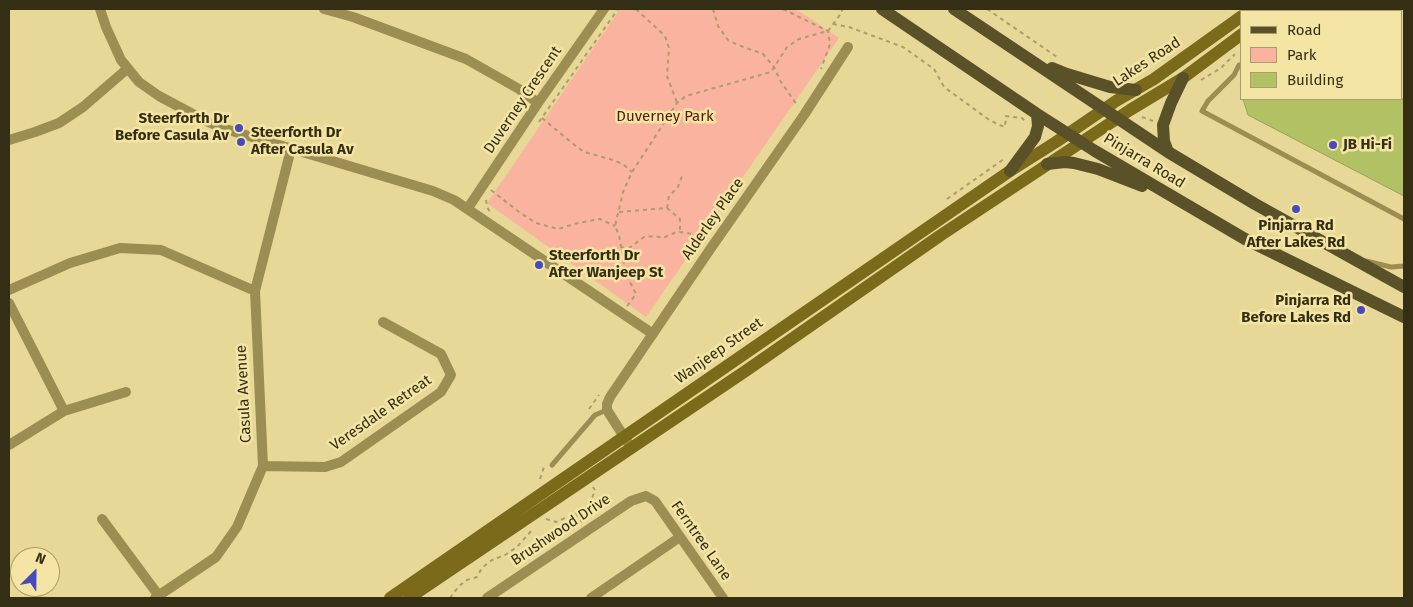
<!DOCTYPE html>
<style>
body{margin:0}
#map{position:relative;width:1413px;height:607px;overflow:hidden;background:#e7d897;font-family:"Fira Sans",sans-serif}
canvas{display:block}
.frame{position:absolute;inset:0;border:10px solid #342e14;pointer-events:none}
.legend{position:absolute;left:1240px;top:10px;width:162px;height:90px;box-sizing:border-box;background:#f5e5a4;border:1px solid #a89c6a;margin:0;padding:6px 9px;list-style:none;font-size:15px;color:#342e14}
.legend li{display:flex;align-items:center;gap:10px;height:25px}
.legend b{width:25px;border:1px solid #a89c6a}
.north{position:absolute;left:10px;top:547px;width:50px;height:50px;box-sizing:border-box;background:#f5e5a4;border:1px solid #a89c6a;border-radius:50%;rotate:23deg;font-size:14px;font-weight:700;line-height:20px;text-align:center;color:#342e14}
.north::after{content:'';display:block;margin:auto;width:18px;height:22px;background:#474abf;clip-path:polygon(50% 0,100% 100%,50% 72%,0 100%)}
</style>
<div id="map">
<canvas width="1413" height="607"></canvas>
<div class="frame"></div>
<ul class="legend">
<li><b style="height:6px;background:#5b5128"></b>Road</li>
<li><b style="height:14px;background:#f9b39f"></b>Park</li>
<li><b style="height:14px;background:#b2c164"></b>Building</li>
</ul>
<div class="north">N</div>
</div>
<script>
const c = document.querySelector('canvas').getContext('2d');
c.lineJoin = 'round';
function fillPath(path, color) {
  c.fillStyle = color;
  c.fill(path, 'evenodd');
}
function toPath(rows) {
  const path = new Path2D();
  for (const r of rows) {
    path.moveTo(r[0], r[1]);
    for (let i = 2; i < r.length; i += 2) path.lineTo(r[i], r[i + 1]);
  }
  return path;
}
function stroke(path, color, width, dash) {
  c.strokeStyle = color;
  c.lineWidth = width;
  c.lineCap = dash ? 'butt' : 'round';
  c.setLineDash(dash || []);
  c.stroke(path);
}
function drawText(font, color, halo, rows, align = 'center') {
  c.font = font + ' "Fira Sans",sans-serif';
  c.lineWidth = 5;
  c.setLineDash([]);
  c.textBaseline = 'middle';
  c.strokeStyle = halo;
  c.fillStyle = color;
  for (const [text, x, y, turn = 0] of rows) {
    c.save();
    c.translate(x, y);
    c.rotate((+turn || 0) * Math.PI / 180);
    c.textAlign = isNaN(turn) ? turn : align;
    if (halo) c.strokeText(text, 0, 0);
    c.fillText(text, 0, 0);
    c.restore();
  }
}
fillPath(toPath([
 [620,9,796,9,839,38,646,317,487,203]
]), '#f9b39f');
const building = toPath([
 [1243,99,1404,99,1404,196,1248,115,1243,99]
]);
fillPath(building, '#b2c164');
stroke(building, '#96a163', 1);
stroke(toPath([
 [636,9,665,36,669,48,667,76,677,103],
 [713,9,718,26,728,40,738,45,763,54,774,67,781,82,797,105],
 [783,9,828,31,830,44,821,69],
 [987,9,1057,57],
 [833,24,849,27,903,47,934,69,944,87,988,119,997,124,1005,127,1006,116,1022,118,1026,122],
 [1201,80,1221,68,1235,54],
 [1142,117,1153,121],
 [542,118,572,143,584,152,610,159,623,164,632,172],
 [539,122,618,9],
 [491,190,519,212,536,223,558,229,578,223,600,219,615,226],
 [947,199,1004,159],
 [486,200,487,207,490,212],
 [667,208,669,196,678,187,682,176],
 [619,212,667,208,680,219,680,232],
 [621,247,628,249,644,237,655,236,663,238,674,233,680,232,699,235,703,240],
 [627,306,636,294,626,274,619,235,615,226,623,192,632,172,677,103,686,96,771,72,787,47,799,39,828,31,842,12,842,9],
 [589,409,599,395],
 [540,479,544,467],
 [576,513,582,522],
 [546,519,556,522,579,512,590,504,595,490,593,487],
 [450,598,459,586,467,580,477,577,482,568,492,560,505,555,517,547,533,529]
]), '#aa9e6b', 2, [4, 4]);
stroke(toPath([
 [1315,11,1316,9],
 [1242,64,1239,65,1234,75,1208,101,1202,111,1404,219],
 [1366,261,1391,267,1404,266],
 [552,465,595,415,607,410]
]), '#9c8e53', 5);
stroke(toPath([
 [100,9,106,27,121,60,139,82,159,96,204,120,222,128,433,191,454,200,653,334],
 [324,9,353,17,466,59,519,89,538,103],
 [9,140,35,132,59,123,83,107,127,69],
 [468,208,538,103,604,9],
 [9,290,70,263,120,248,161,250,255,291],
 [9,303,64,411],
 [628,443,607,410,607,404,610,397,711,248,804,115,848,47],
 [9,445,64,411,126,392],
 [263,466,325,467,341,462,441,392,451,375,441,354,383,322],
 [102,519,159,596],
 [155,598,216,557,237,527,263,466,255,291,291,149],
 [487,598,631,501,646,496,655,501,723,598],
 [591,598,680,537]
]), '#9c8e53', 10);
stroke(toPath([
 [1272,11,1275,9],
 [390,598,1010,171,1056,142,1116,101,1154,79,1242,16],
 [409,598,747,370,941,235,1130,110,1183,78,1242,34]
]), '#7b6a1a', 12);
stroke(toPath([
 [882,9,1037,114,1095,151,1245,239,1404,317],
 [954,9,1168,152,1255,204,1404,287],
 [1052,68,1067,74,1110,87,1136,90],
 [1168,152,1164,141,1163,125,1171,103,1183,78],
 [1047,164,1065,162,1074,163,1098,169,1142,186],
 [1010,171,1035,137,1038,126,1037,114]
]), '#5b5128', 12);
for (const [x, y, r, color] of [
 [239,128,5,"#474abf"],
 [241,142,5,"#474abf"],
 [1333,145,5,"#474abf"],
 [1296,209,5,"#474abf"],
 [539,265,5,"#474abf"],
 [1361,310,5,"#474abf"]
]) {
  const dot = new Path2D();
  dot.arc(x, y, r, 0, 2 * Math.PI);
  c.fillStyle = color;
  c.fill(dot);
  stroke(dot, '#f5e5a4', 2);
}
drawText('15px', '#342e14', '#f5e5a4', [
 ["Lakes Road",1147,62,-33],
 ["Duverney Crescent",523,100,-56],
 ["Pinjarra Road",1144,161,31],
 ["Alderley Place",713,219,-55],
 ["Wanjeep Street",719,351,-35],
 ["Casula Avenue",244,394,-93],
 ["Veresdale Retreat",381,413,-35],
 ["Brushwood Drive",561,530,-34],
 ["Ferntree Lane",701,541,55]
]);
drawText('15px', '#531909', '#f5e5a4', [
 ["Duverney Park",665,117]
]);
drawText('bold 15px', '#342e14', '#f5e5a4', [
 ["Steerforth Dr",229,119,"right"],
 ["Before Casula Av",229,136,"right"],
 ["Steerforth Dr",251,133],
 ["After Casula Av",251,150],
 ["JB Hi-Fi",1343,145],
 ["Pinjarra Rd",1296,226,"center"],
 ["After Lakes Rd",1296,243,"center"],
 ["Steerforth Dr",549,256],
 ["After Wanjeep St",549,273],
 ["Pinjarra Rd",1351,301,"right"],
 ["Before Lakes Rd",1351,318,"right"]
], 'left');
</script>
